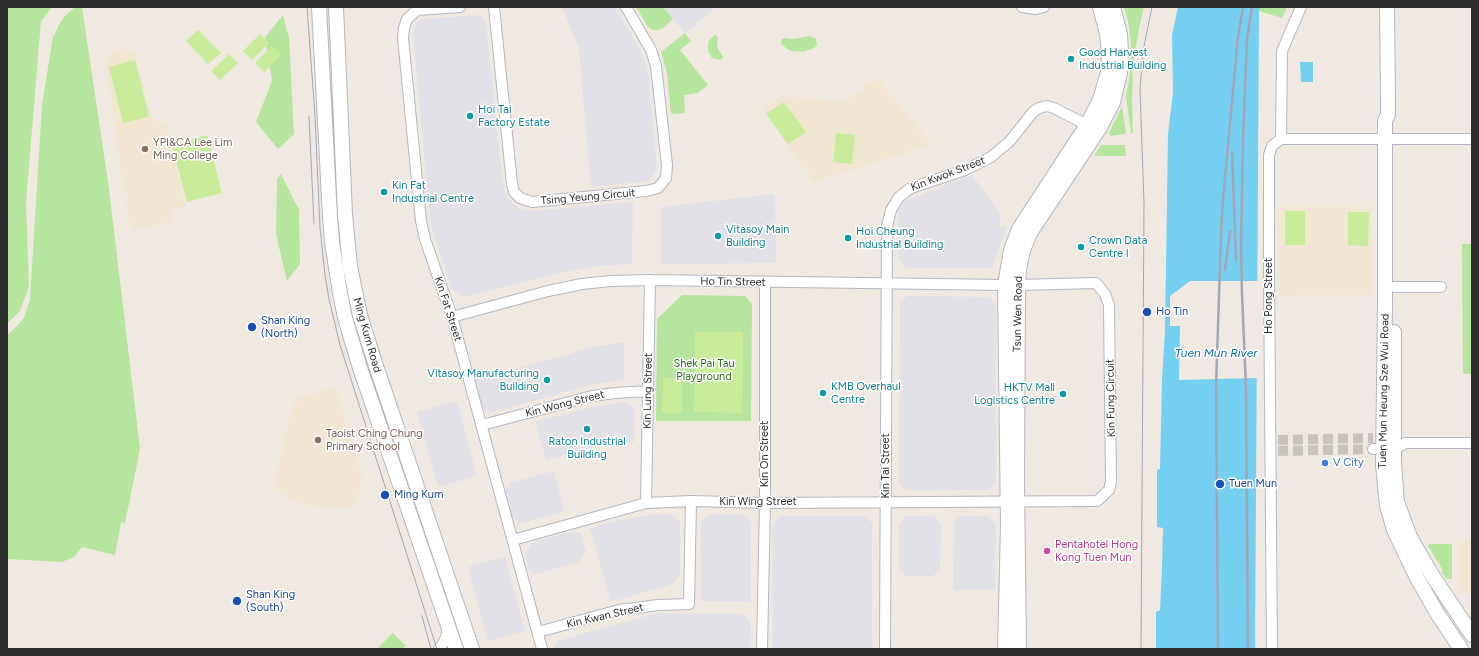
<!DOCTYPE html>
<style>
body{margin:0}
#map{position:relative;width:1479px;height:656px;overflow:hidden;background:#efe9e1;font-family:Figtree,sans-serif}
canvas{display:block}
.frame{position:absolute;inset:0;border:8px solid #2e2e2e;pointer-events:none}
</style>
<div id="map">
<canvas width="1479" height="656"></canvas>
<div class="frame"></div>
</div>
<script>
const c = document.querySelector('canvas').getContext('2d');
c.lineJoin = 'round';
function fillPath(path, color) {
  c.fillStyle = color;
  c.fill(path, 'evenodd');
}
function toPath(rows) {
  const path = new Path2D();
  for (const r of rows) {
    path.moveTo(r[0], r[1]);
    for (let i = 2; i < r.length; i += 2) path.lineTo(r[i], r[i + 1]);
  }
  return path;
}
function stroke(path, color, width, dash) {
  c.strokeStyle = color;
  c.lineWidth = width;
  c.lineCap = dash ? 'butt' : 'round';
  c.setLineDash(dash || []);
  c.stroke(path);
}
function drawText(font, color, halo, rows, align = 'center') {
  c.font = font + ' Figtree,sans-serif';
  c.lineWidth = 3;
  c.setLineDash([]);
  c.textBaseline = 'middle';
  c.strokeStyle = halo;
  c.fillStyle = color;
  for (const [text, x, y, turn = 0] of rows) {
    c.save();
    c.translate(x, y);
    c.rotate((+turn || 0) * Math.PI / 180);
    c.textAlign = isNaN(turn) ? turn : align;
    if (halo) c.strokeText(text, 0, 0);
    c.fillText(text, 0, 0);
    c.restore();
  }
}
fillPath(toPath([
 [562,7,616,7,642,54,649,76,657,170,649,181,591,187,579,48],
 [663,7,716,7,685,33],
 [478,15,484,18,486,24,503,185,507,197,511,202,519,209,532,211,633,202,632,264,597,266,561,272,464,297,453,290,434,236,430,220,413,33,416,23,423,19],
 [972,175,1000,213,1000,227,1007,227,992,268,907,268,898,259,898,213,905,201],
 [775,194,776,263,661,264,661,207],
 [907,296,989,297,996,304,996,483,988,490,906,490,899,483,900,303],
 [624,342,624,380,598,383,489,413,482,409,474,380,594,347],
 [457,401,477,476,438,487,417,412],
 [627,402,635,409,634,442,601,445,546,460,535,422,595,406],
 [554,471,564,511,521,523,512,518,505,492,510,483],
 [658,514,673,515,680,522,680,576,672,584,611,602,590,528,629,518],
 [710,514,743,514,751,523,751,602,701,601,701,522],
 [780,516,865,516,872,523,872,649,772,649,773,523],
 [906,516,933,516,941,524,940,569,933,576,906,576,899,569,899,524],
 [958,516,988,516,996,524,995,590,953,590,954,521],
 [573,531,580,533,586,552,579,562,533,575,529,570,525,555,532,542],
 [505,557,525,631,488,641,468,567],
 [657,613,742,614,751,622,750,649,554,649,558,641]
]), '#e3e1e8');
fillPath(toPath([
 [122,48,132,52,135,54,152,118,166,127,186,207,171,210,173,221,132,231,125,203,128,202,121,171,106,65,107,59,111,54,115,50],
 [876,77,932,144,814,182,763,110,781,96,846,102],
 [1278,207,1371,207,1372,295,1279,296],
 [331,388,336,391,362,475,360,491,352,504,347,508,302,505,278,491,274,484,293,405,300,397],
 [1472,541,1472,593,1462,593,1459,586,1459,542]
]), '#f0e6d1');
fillPath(toPath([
 [7,7,52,7,41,21,26,202,29,286,20,311,7,324],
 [75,7,82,7,109,189,140,449,125,523,121,522,115,555,82,547,74,557,62,562,7,559,7,335,17,326,24,318,30,299,42,105,51,49,53,37,58,27,64,17],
 [636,7,663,7,673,19,663,28,658,30,652,30,648,27],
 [1124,7,1144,7,1139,28,1133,64,1132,100,1133,133,1131,133,1126,96,1130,75,1131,43,1128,21],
 [1261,7,1287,7,1282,18,1259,11],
 [283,15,289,38,294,134,278,149,256,122,272,81,265,37],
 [685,33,691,41,680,50,708,85,698,93,684,95,685,113,671,114,667,73,661,52],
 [714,35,716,35,718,38,717,47,723,57,720,60,712,58,708,52,708,42],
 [810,36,816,39,817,45,814,48,803,52,791,51,786,48,781,43,782,39,785,38,793,39],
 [1122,106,1126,134,1110,136,1109,133],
 [1101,145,1125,145,1126,156,1094,156],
 [281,174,299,210,300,264,287,281,276,234,277,179],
 [1462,244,1472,244,1472,374,1463,374],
 [682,295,745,296,752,304,751,421,656,421,657,319],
 [1430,544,1452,544,1452,579,1447,579,1442,573,1442,569,1428,546],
 [393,633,406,646,401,649,377,649]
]), '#b6e59e');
fillPath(toPath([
 [198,30,221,53,208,64,186,41],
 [260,34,269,43,252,60,243,51],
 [272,46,281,55,264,72,255,63],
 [229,54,238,63,220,80,211,71],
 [135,60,149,117,123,123,109,67],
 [784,102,806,132,788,144,766,114],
 [836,133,855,135,852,164,833,162],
 [207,135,222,193,187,202,172,145],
 [1285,211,1305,211,1305,245,1285,245],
 [1348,212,1369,212,1368,246,1348,245],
 [695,332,743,332,742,413,694,412],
 [663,378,682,378,682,413,662,413]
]), '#c9ec9a');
fillPath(toPath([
 [1178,7,1261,7,1259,11,1255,649,1156,649,1156,612,1160,610,1162,569,1163,528,1157,527,1157,470,1160,469,1162,379,1165,331,1168,134,1173,93,1172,35],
 [1300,62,1313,62,1313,82,1301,82]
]), '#75cff0');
fillPath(toPath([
 [1190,281,1259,281,1258,378,1179,380,1180,326,1170,326,1170,296]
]), '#efe9e1');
stroke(toPath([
 [1278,440,1373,438],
 [1278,451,1373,449]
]), '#c8c4bd', 10, [10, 5]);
const street = toPath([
 [460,7,417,10,407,19,404,28,403,38,421,221,425,239,452,317,542,649],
 [494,7,512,184,514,192,520,198,532,202,646,191,658,188,666,178,667,165,656,66,651,50,626,7],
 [1022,7,1036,9,1044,7],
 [1281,139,1282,51,1301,7],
 [1394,287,1441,287],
 [452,317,548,291,582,284,611,281,650,280,1005,285],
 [482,425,592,396,615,393,648,391],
 [1373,449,1394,449,1405,443,1472,443],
 [646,503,650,280],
 [513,540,646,503,691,501,765,503,1097,501,1109,490,1111,481,1109,305,1105,294,1096,283,1018,285],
 [538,632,619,610,658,605,689,604,691,501],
 [439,649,444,642,449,628],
 [762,649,765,503,765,282],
 [885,649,887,226,891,210,899,197,911,188,965,170,991,157,1010,141,1033,112,1039,108,1047,106,1054,108,1087,125],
 [1272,649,1269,272,1269,155,1272,146,1281,139,1472,139]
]);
const secondary = toPath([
 [319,7,330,217,332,242,340,293,345,318,360,368,456,649],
 [336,7,345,215,350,266,355,291,360,315,375,363,472,649],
 [1387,7,1388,99,1388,114,1385,121,1385,305,1383,465,1387,505,1394,530,1417,578,1437,613,1461,649],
 [1394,332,1394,464,1397,502,1410,537,1432,575,1472,635],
 [1005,649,1008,526,1005,285,1008,268,1011,250,1019,229,1087,125,1100,100,1108,72,1109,53,1107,34,1100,7],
 [1019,649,1017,480,1018,285,1019,269,1023,250,1030,233,1099,129,1113,102,1120,73,1121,53,1120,34,1113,7]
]);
stroke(street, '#b4b7c1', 12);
stroke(secondary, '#b4b7c1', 16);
stroke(street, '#fff', 10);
stroke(secondary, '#fff', 14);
stroke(toPath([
 [307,7,315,116,320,228,325,275,329,299,340,345,437,649],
 [309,116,314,224],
 [422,616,431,649],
 [1141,649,1144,203,1140,89,1143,51,1152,7]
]), '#a3a6b8', 1);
stroke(toPath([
 [1232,152,1236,260],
 [1225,270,1230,231],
 [1218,649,1216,388,1221,233,1223,200,1238,37,1243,7],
 [1248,649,1246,388,1242,294,1241,245,1243,140,1247,39,1252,7]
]), '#a3a6b8', 2.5);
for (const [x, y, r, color] of [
 [1071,59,4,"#0f9aa8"],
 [470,116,4,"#0f9aa8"],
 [145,149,4,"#8d6e63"],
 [384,192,4,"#0f9aa8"],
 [718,236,4,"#0f9aa8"],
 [848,238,4,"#0f9aa8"],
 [1081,247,4,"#0f9aa8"],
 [1147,312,5,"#1a4fb4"],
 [252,327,5,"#1a4fb4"],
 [547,380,4,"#0f9aa8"],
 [823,393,4,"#0f9aa8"],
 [1063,394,4,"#0f9aa8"],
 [587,429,4,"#0f9aa8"],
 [318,440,4,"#8d6e63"],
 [1325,463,4,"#3f7fe0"],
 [1220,484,5,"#1a4fb4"],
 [385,495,5,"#1a4fb4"],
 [1047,551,4,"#d1479c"],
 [237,601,5,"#1a4fb4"]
]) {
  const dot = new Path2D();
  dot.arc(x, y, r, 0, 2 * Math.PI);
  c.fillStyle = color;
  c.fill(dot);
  stroke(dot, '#fff', 1.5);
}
drawText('11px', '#0d838f', '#fff', [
 ["Good Harvest",1079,53],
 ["Industrial Building",1079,66],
 ["Hoi Tai",478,110],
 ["Factory Estate",478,123],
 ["Kin Fat",392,186],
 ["Industrial Centre",392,199],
 ["Vitasoy Main",726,230],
 ["Building",726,243],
 ["Hoi Cheung",856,232],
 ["Industrial Building",856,245],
 ["Crown Data",1089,241],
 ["Centre I",1089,254],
 ["Vitasoy Manufacturing",539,374,"right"],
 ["Building",539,387,"right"],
 ["KMB Overhaul",831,387],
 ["Centre",831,400],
 ["HKTV Mall",1055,388,"right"],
 ["Logistics Centre",1055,401,"right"],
 ["Raton Industrial",587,442,"center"],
 ["Building",587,455,"center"]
], 'left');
drawText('11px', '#785e54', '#fff', [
 ["YPI&CA Lee Lim",153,143],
 ["Ming College",153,156],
 ["Taoist Ching Chung",326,434],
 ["Primary School",326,447]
], 'left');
drawText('11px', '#2e2e2e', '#fff', [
 ["Kin Kwok Street",948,174,-21],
 ["Tsing Yeung Circuit",588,197,-5],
 ["Ho Tin Street",733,282,1],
 ["Ho Pong Street",1269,296,-90],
 ["Kin Fat Street",448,309,72],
 ["Tsun Wen Road",1018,314,-89],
 ["Ming Kum Road",367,335,74],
 ["Kin Lung Street",648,391,-89],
 ["Tuen Mun Heung Sze Wui Road",1384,391,-89],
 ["Kin Fung Circuit",1111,398,-91],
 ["Kin Wong Street",565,404,-14],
 ["Kin On Street",765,454,-90],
 ["Kin Tai Street",886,466,-90],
 ["Kin Wing Street",758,502],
 ["Kin Kwan Street",605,616,-13]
]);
drawText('11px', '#164399', '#fff', [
 ["Ho Tin",1156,312],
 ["Shan King",261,321],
 ["(North)",261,334],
 ["Tuen Mun",1229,484],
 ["Ming Kum",394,495],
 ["Shan King",246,595],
 ["(South)",246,608]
], 'left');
drawText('11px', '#2c6e1b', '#fff', [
 ["Shek Pai Tau",704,364],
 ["Playground",704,377]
]);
drawText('11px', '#366cbe', '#fff', [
 ["V City",1333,463]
], 'left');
drawText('11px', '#b23c85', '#fff', [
 ["Pentahotel Hong",1055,545],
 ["Kong Tuen Mun",1055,558]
], 'left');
drawText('italic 12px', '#0d6fa3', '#fff', [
 ["Tuen Mun River",1216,353]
]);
</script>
